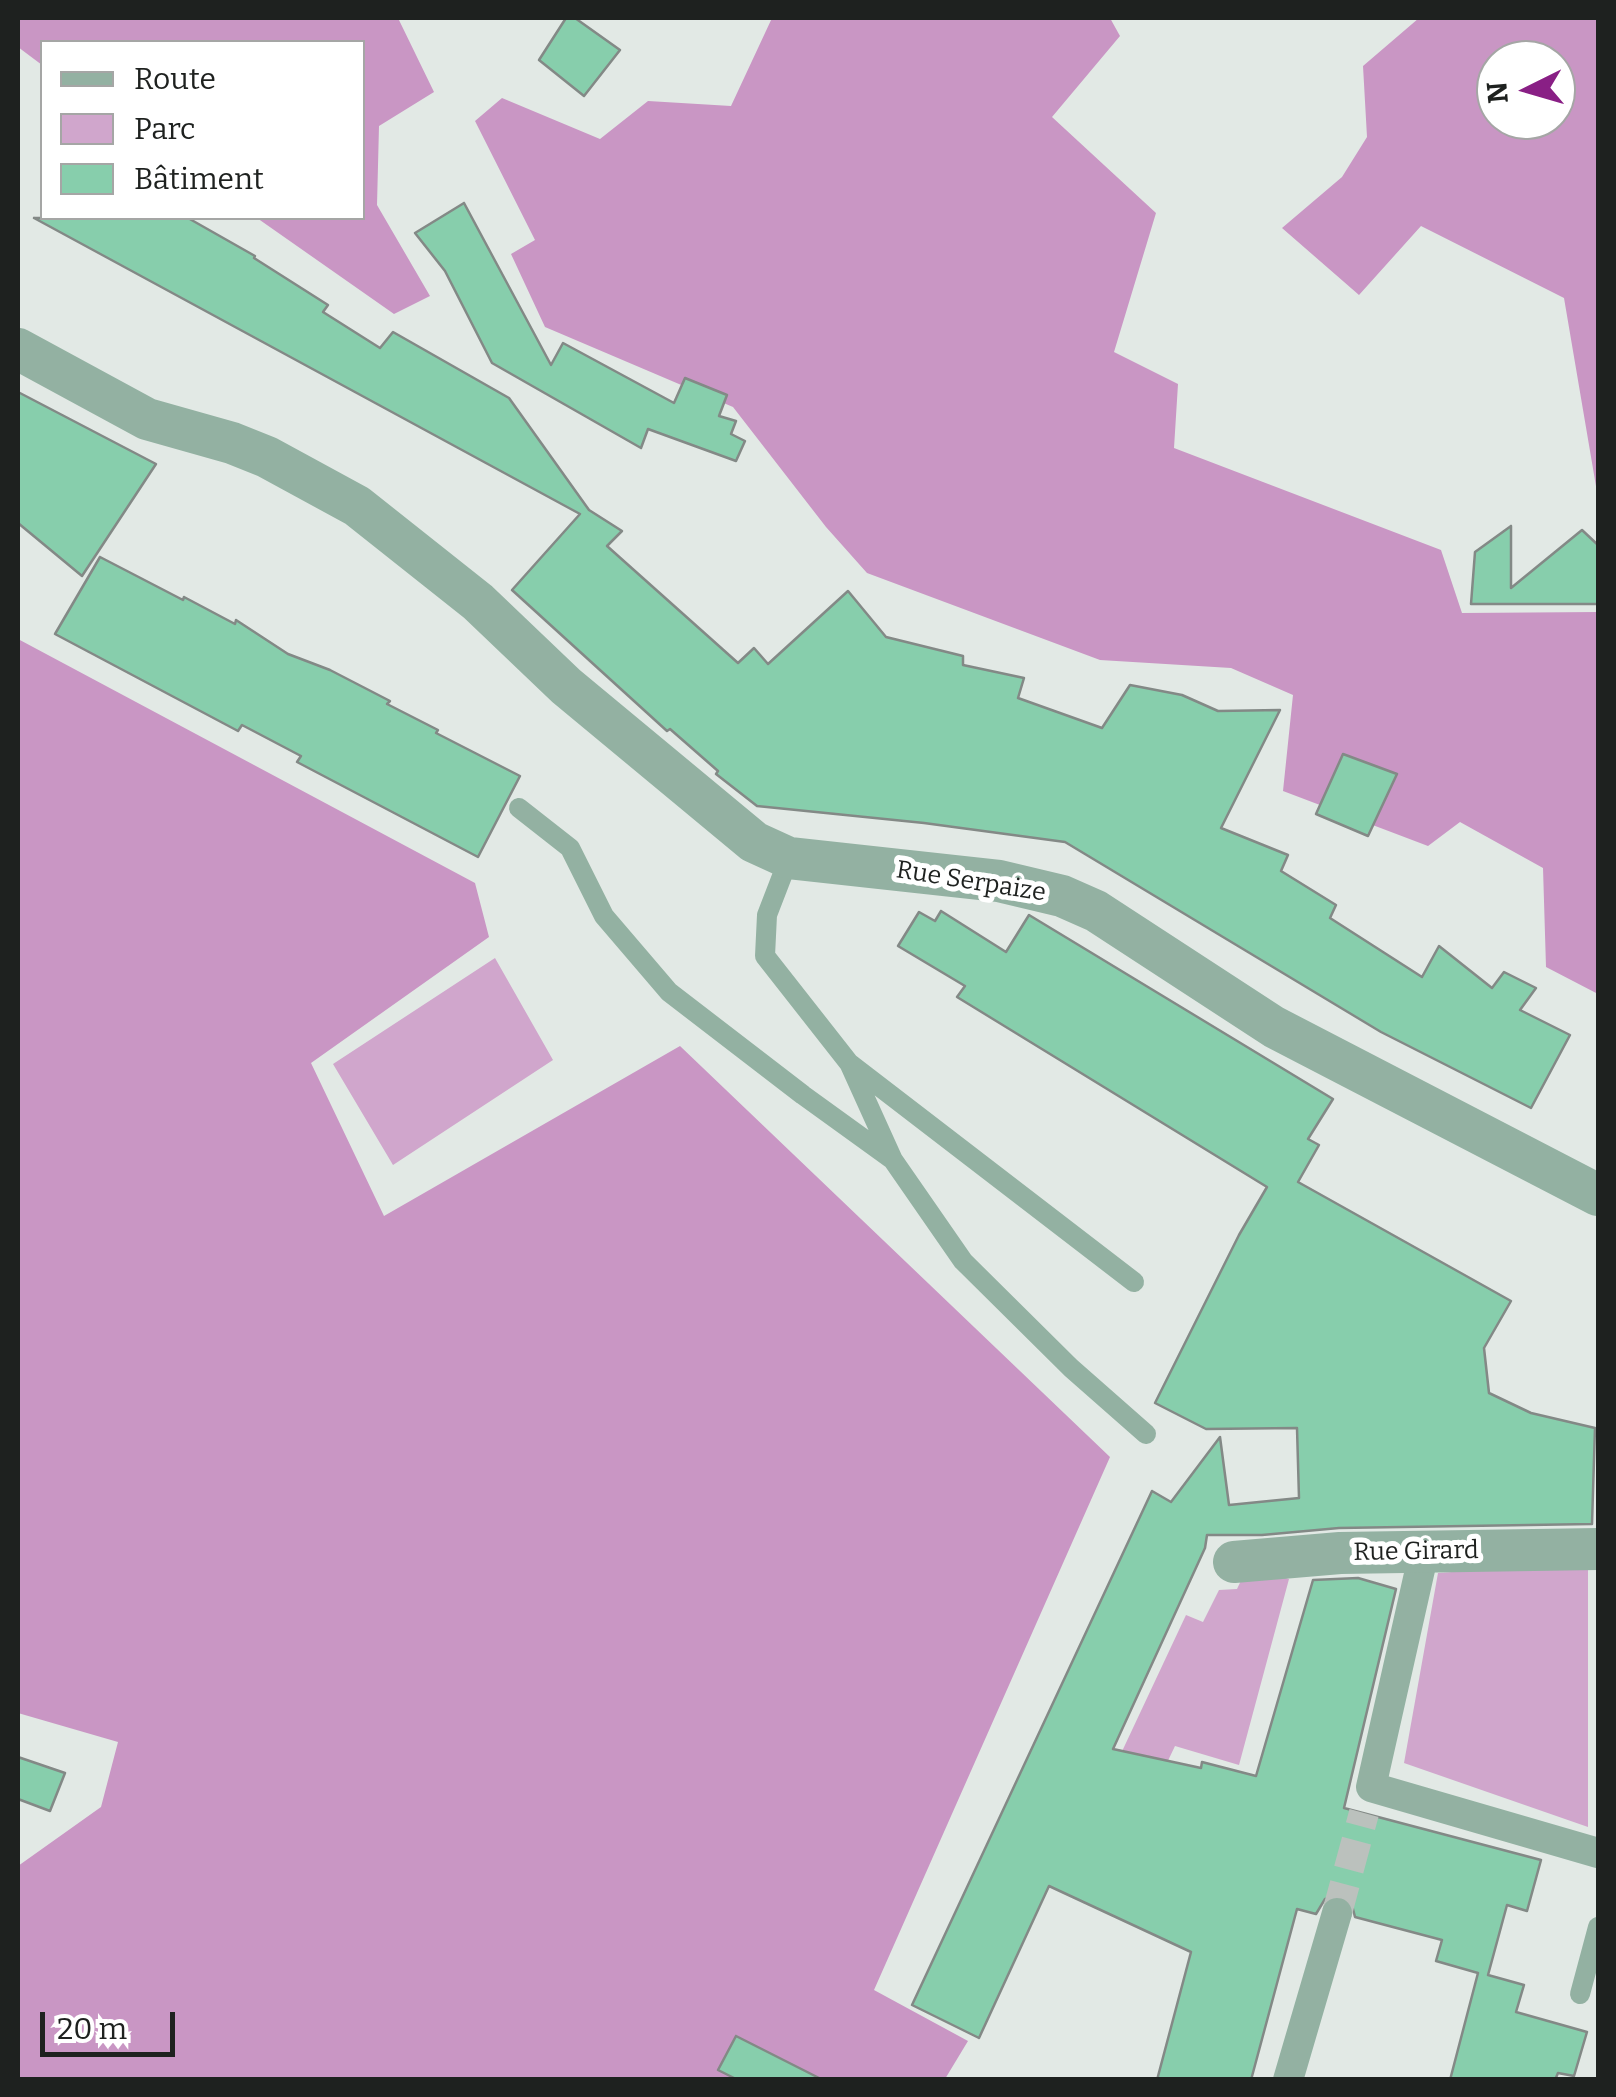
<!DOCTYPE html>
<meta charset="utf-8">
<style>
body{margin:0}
#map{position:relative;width:1616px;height:2097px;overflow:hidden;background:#e2e9e5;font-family:Bitter,serif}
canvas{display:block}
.frame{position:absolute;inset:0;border:20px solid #1e211f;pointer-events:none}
.legend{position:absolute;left:40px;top:40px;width:325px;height:180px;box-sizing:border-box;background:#fff;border:2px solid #a5a6a5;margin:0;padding:12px 18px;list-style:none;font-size:30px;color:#1e211f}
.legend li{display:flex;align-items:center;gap:20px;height:50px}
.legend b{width:50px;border:2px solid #a5a6a5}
.north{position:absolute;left:1476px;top:40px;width:100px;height:100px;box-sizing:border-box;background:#fff;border:2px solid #a5a6a5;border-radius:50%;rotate:265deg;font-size:28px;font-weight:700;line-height:40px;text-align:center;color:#1e211f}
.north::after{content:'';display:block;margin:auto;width:35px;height:45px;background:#891f85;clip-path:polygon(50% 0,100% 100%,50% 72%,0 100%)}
.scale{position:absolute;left:40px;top:2012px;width:135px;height:45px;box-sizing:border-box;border:5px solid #1e211f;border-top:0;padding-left:12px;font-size:30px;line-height:35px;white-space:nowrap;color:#1e211f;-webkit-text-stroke:8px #fff;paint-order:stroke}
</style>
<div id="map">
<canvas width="1616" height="2097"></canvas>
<div class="frame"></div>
<ul class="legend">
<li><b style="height:12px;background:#93b1a2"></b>Route</li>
<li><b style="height:28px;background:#d0a6cc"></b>Parc</li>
<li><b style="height:28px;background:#87ceac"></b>Bâtiment</li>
</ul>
<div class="north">N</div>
<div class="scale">20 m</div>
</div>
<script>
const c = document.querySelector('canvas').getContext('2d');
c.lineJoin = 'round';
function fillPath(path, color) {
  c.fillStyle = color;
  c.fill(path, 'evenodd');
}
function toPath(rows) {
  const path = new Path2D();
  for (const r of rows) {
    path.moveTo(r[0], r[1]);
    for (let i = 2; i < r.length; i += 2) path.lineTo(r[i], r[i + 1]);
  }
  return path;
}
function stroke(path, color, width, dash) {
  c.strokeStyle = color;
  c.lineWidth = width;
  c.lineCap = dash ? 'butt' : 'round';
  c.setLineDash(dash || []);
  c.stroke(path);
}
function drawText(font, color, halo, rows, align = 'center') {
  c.font = font + ' Bitter,serif';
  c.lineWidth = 10;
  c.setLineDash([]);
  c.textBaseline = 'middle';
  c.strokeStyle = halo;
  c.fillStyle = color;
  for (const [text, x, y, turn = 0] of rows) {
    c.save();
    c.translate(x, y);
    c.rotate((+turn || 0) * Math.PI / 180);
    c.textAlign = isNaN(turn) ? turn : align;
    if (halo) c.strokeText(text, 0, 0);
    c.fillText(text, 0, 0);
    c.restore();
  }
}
fillPath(toPath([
 [495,958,553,1060,393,1165,333,1064],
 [1588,1562,1588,1827,1404,1763,1438,1573],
 [1248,1566,1289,1579,1239,1765,1175,1746,1143,1813,1102,1794,1186,1615,1203,1622,1219,1590,1237,1589]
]), '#d0a6cc');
fillPath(toPath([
 [18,18,398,18,434,92,379,126,377,205,430,296,394,314,257,218,362,218,362,42,42,42,42,65,18,47],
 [772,18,1110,18,1120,36,1052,117,1156,213,1114,352,1178,384,1174,448,1441,550,1462,613,1598,612,1598,994,1546,967,1543,868,1460,822,1428,846,1283,791,1293,695,1231,668,1100,660,867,573,826,527,733,407,545,327,511,254,535,240,475,121,502,98,600,139,648,101,731,106],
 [1419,18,1598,18,1598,498,1564,298,1421,226,1359,295,1282,228,1342,177,1367,137,1363,66],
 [1496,60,1556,60,1556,120,1496,120],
 [18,639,475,883,489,937,311,1063,384,1216,680,1046,1110,1457,874,1990,968,2041,945,2079,18,2079,18,1866,101,1807,118,1742,18,1713]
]), '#c996c4');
const building = toPath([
 [566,18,575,18,620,50,584,96,539,60,566,18],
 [464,203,551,365,563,343,674,403,685,378,727,395,719,416,736,421,731,434,745,441,736,461,648,429,641,448,492,363,445,271,415,233,464,203],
 [34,218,188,218,255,256,254,258,328,305,323,312,380,348,393,332,509,398,589,510,622,531,607,546,738,663,754,648,768,664,848,591,886,637,963,656,963,665,1024,678,1018,698,1102,728,1130,685,1182,695,1218,711,1280,710,1221,828,1288,855,1281,871,1336,905,1330,918,1422,977,1439,946,1492,988,1504,972,1536,988,1520,1010,1570,1035,1531,1108,1381,1032,1065,842,924,823,757,806,716,774,718,771,670,729,667,731,512,590,580,514,34,218],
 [18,392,156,464,82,576,18,523,18,392],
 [1511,526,1511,588,1582,530,1598,545,1598,604,1471,604,1475,552,1511,526],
 [100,557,183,600,184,597,235,624,236,620,288,654,330,670,390,701,387,704,438,730,436,733,520,776,478,857,297,762,301,756,242,725,238,731,55,634,100,557],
 [1343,754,1397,774,1368,836,1316,814,1343,754],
 [941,911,1006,952,1029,915,1333,1099,1308,1139,1319,1145,1298,1182,1511,1301,1484,1348,1489,1393,1531,1413,1595,1428,1592,1524,1339,1528,1262,1535,1207,1535,1205,1548,1113,1749,1201,1768,1202,1762,1256,1776,1313,1580,1358,1578,1396,1589,1344,1808,1541,1860,1527,1911,1507,1905,1488,1975,1524,1985,1516,2012,1587,2032,1574,2076,1558,2073,1555,2080,1450,2080,1478,1973,1436,1961,1442,1940,1355,1917,1351,1901,1341,1895,1325,1899,1316,1914,1297,1909,1251,2080,1157,2080,1191,1952,1049,1886,979,2038,912,2005,1152,1491,1171,1502,1220,1437,1229,1505,1299,1498,1297,1428,1206,1429,1155,1403,1239,1235,1267,1187,957,997,965,986,898,946,919,912,935,921,941,911],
 [18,1757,65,1773,50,1811,18,1799,18,1757],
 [736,2036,823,2080,738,2080,718,2070,736,2036]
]);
fillPath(building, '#87ceac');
stroke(building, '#838986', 2.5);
stroke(toPath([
 [1337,1913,1364,1813]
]), '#bbc1bd', 30, [30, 15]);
stroke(toPath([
 [519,808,570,848,604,916,669,992,803,1095,893,1160],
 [789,858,767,915,765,956,849,1063,1134,1282],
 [850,1065,893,1160,963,1261,1071,1368,1146,1434],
 [1580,1994,1598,1927]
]), '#93b1a2', 20);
stroke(toPath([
 [1424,1552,1371,1787,1598,1853],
 [1288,2080,1337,1913]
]), '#93b1a2', 30);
stroke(toPath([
 [18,349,147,419,232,443,267,457,357,506,478,602,566,686,754,842,789,858,999,881,1062,896,1096,911,1274,1027,1598,1195],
 [1234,1562,1340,1553,1598,1549]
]), '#93b1a2', 42);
drawText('25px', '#1e211f', '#fff', [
 ["Rue Serpaize",971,882,9],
 ["Rue Girard",1416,1552,-1]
]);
</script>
